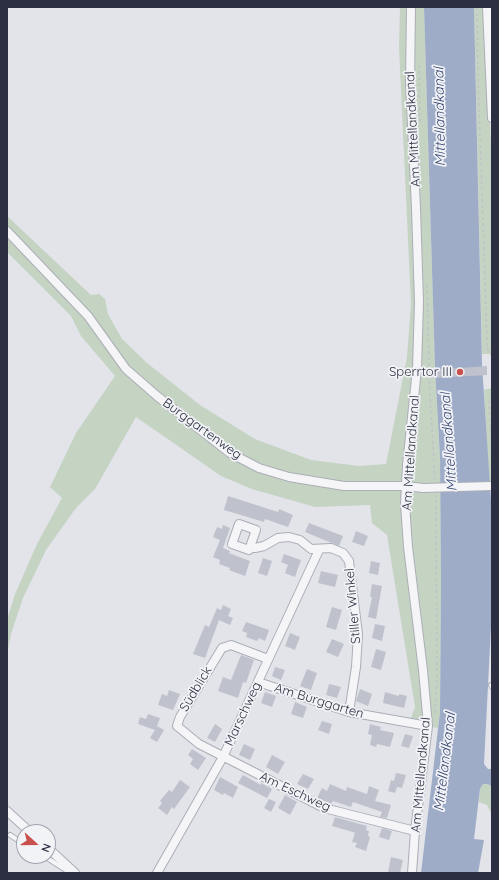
<!DOCTYPE html>
<meta charset="utf-8">
<style>
body{margin:0}
#map{position:relative;width:499px;height:880px;overflow:hidden;background:#e2e4ea;font-family:Quicksand,sans-serif}
canvas{display:block}
.frame{position:absolute;inset:0;border:8px solid #2b2f41;pointer-events:none}
.north{position:absolute;left:16px;top:824px;width:40px;height:40px;box-sizing:border-box;background:#f2f3f7;border:1px solid #a2a5ae;border-radius:50%;rotate:111deg;font-size:11px;font-weight:700;line-height:16px;text-align:center;color:#2b2f41}
.north::after{content:'';display:block;margin:auto;width:14px;height:18px;background:#c8504d;clip-path:polygon(50% 0,100% 100%,50% 72%,0 100%)}
</style>
<div id="map">
<canvas width="499" height="880"></canvas>
<div class="frame"></div>
<div class="north">N</div>
</div>
<script>
const c = document.querySelector('canvas').getContext('2d');
c.lineJoin = 'round';
function fillPath(path, color) {
  c.fillStyle = color;
  c.fill(path, 'evenodd');
}
function toPath(rows) {
  const path = new Path2D();
  for (const r of rows) {
    path.moveTo(r[0], r[1]);
    for (let i = 2; i < r.length; i += 2) path.lineTo(r[i], r[i + 1]);
  }
  return path;
}
function stroke(path, color, width, dash) {
  c.strokeStyle = color;
  c.lineWidth = width;
  c.lineCap = dash ? 'butt' : 'round';
  c.setLineDash(dash || []);
  c.stroke(path);
}
function drawText(font, color, halo, rows, align = 'center') {
  c.font = font + ' Quicksand,sans-serif';
  c.lineWidth = 3.5;
  c.setLineDash([]);
  c.textBaseline = 'middle';
  c.strokeStyle = halo;
  c.fillStyle = color;
  for (const [text, x, y, turn = 0] of rows) {
    c.save();
    c.translate(x, y);
    c.rotate((+turn || 0) * Math.PI / 180);
    c.textAlign = isNaN(turn) ? turn : align;
    if (halo) c.strokeText(text, 0, 0);
    c.fillText(text, 0, 0);
    c.restore();
  }
}
fillPath(toPath([
 [400,7,424,7,435,368,440,458,441,582,440,712,438,728,409,723,415,707,387,535,372,523,370,505,315,507,252,489,221,476,136,417,95,489,76,508,46,550,23,598,11,634,7,654,7,620,15,594,37,544,62,498,50,487,76,433,115,376,81,336,71,316,7,252,7,216,91,295,99,294,105,299,108,314,122,339,147,363,200,405,255,439,311,460,359,466,386,464,407,357,411,303,399,48],
 [474,7,484,7,492,165,492,382,491,354,482,354],
 [492,388,492,483,489,483,484,390],
 [483,784,487,784,492,786,492,824,491,813,487,805,479,802,480,789]
]), '#c5d3c3');
fillPath(toPath([
 [424,7,474,7,482,364,492,516,492,607,484,764,488,769,492,769,492,786,487,784,483,784,480,789,474,839,484,840,478,873,421,873,440,712,441,582,440,458,435,368]
]), '#9facc8');
fillPath(toPath([
 [487,366,487,375,433,378,432,370],
 [228,496,278,512,279,509,293,515,288,527,265,519,264,522,224,510],
 [309,523,343,536,339,546,305,532],
 [223,525,230,528,223,548,230,551,229,553,250,561,245,576,229,570,230,568,219,564,220,560,213,557,220,540,213,537,217,527,222,529],
 [356,531,368,536,364,546,352,542],
 [284,554,301,560,295,577,285,573,288,565,281,562],
 [263,558,272,561,267,576,258,573],
 [371,561,380,563,378,575,369,573],
 [321,571,338,575,335,587,318,583],
 [372,584,382,586,376,619,368,617,372,597,370,597],
 [223,605,231,609,228,616,233,618,230,625,219,620,205,658,193,654,205,625,209,627,217,608,221,610],
 [332,607,342,610,336,630,326,627],
 [246,622,269,630,265,641,259,638,257,641,246,637,247,633,242,631],
 [375,624,385,626,382,641,372,638],
 [290,633,300,637,295,650,285,646],
 [332,639,344,644,338,657,326,652],
 [376,649,386,652,381,670,371,667],
 [241,655,254,660,246,683,243,682,238,698,218,691,223,677,231,680],
 [275,667,285,670,281,680,272,676],
 [307,669,317,673,311,690,300,686],
 [329,684,341,687,337,698,326,695],
 [360,689,372,694,368,706,356,701],
 [169,690,180,694,173,710,158,705,162,694,167,696],
 [265,692,276,696,272,707,261,703],
 [385,692,399,696,399,694,407,696,404,708,383,703],
 [295,702,307,707,303,718,291,714],
 [148,714,160,718,156,729,157,726,164,730,157,742,150,738,155,730,138,724,140,717,146,719],
 [322,721,332,724,329,734,318,730],
 [215,724,222,729,215,742,207,738],
 [370,724,381,727,380,730,394,733,390,747,377,744,376,747,370,745,372,735,368,734],
 [405,734,413,736,409,748,401,746],
 [244,744,255,749,250,760,239,755],
 [192,749,206,758,198,770,190,764,193,759,188,755],
 [272,755,285,762,278,774,266,767],
 [396,773,406,775,402,788,397,787,395,793,388,791,391,780,394,781],
 [303,774,314,779,308,789,297,784],
 [243,775,261,785,261,783,272,789,267,798,238,783],
 [220,777,238,787,233,798,224,793,223,795,214,790],
 [180,780,190,787,174,809,172,807,167,815,158,808,162,803,160,801,169,790,172,792],
 [330,784,346,791,347,787,367,794,369,786,379,790,375,801,391,805,387,818,380,817,382,812,353,802,351,807,333,801,331,804,317,798,322,788,327,791],
 [285,795,297,802,290,815,278,808],
 [269,799,276,802,271,812,264,808],
 [335,817,367,826,366,830,369,831,368,836,370,837,366,851,355,847,357,843,352,842,355,833,353,832,332,826],
 [382,828,392,831,389,840,379,837],
 [391,857,403,860,400,873,388,872]
]), '#bfc2cc');
const service = toPath([
 [491,685,492,687],
 [10,835,24,844],
 [44,856,69,872]
]);
const minor = toPath([
 [411,7,410,83,416,208,419,302,417,369,407,465,405,504,408,547,423,670,428,726,415,831,412,873],
 [487,7,492,118],
 [7,231,88,316,126,369,157,396,230,453,259,468,289,477,344,486,406,486,423,488],
 [250,547,256,530,239,524,232,544,249,550,250,547,255,548,264,546,278,538,289,537,300,540,311,549,331,548,343,553,349,561,358,634,356,667,349,712],
 [268,659,231,645,222,648,180,717,177,726,199,744,324,808,415,831],
 [258,682,349,712,428,726],
 [7,811,30,832],
 [48,848,75,873],
 [157,873,223,757,319,550]
]);
stroke(service, '#abaeb7', 6);
stroke(minor, '#abaeb7', 10);
stroke(toPath([
 [477,7,478,78,487,339,488,350,492,356],
 [419,65,420,125],
 [427,285,430,396,435,481],
 [492,395,489,402,492,455],
 [435,713,437,682,436,495]
]), '#c0c2c8', 1.5, [3, 3]);
stroke(service, '#f5f5f8', 4);
stroke(minor, '#f5f5f8', 8);
const minorBridge = toPath([
 [423,488,492,486]
]);
stroke(minorBridge, '#abaeb7', 10, []);
stroke(minorBridge, '#f5f5f8', 8);
for (const [x, y, r, color] of [
 [460,372,4,"#c8504d"]
]) {
  const dot = new Path2D();
  dot.arc(x, y, r, 0, 2 * Math.PI);
  c.fillStyle = color;
  c.fill(dot);
  stroke(dot, '#f2f3f7', 1.5);
}
drawText('13px', '#2b2f41', '#f2f3f7', [
 ["Am Mittellandkanal",413,129,-93],
 ["Burggartenweg",202,429,36],
 ["Am Mittellandkanal",411,453,-86],
 ["Stiller Winkel",353,606,-95],
 ["Südblick",196,689,-59],
 ["Am Burggarten",319,701,17],
 ["Marschweg",243,714,-65],
 ["Am Mittellandkanal",421,775,-85],
 ["Am Eschweg",295,792,25]
]);
drawText('13px', '#2b2f41', '#f2f3f7', [
 ["Sperrtor III",452,372]
], 'right');
drawText('italic 14px', '#374773', '#f2f3f7', [
 ["Mittellandkanal",440,117,-91],
 ["Mittellandkanal",449,442,-94],
 ["Mittellandkanal",445,762,-83]
]);
</script>
